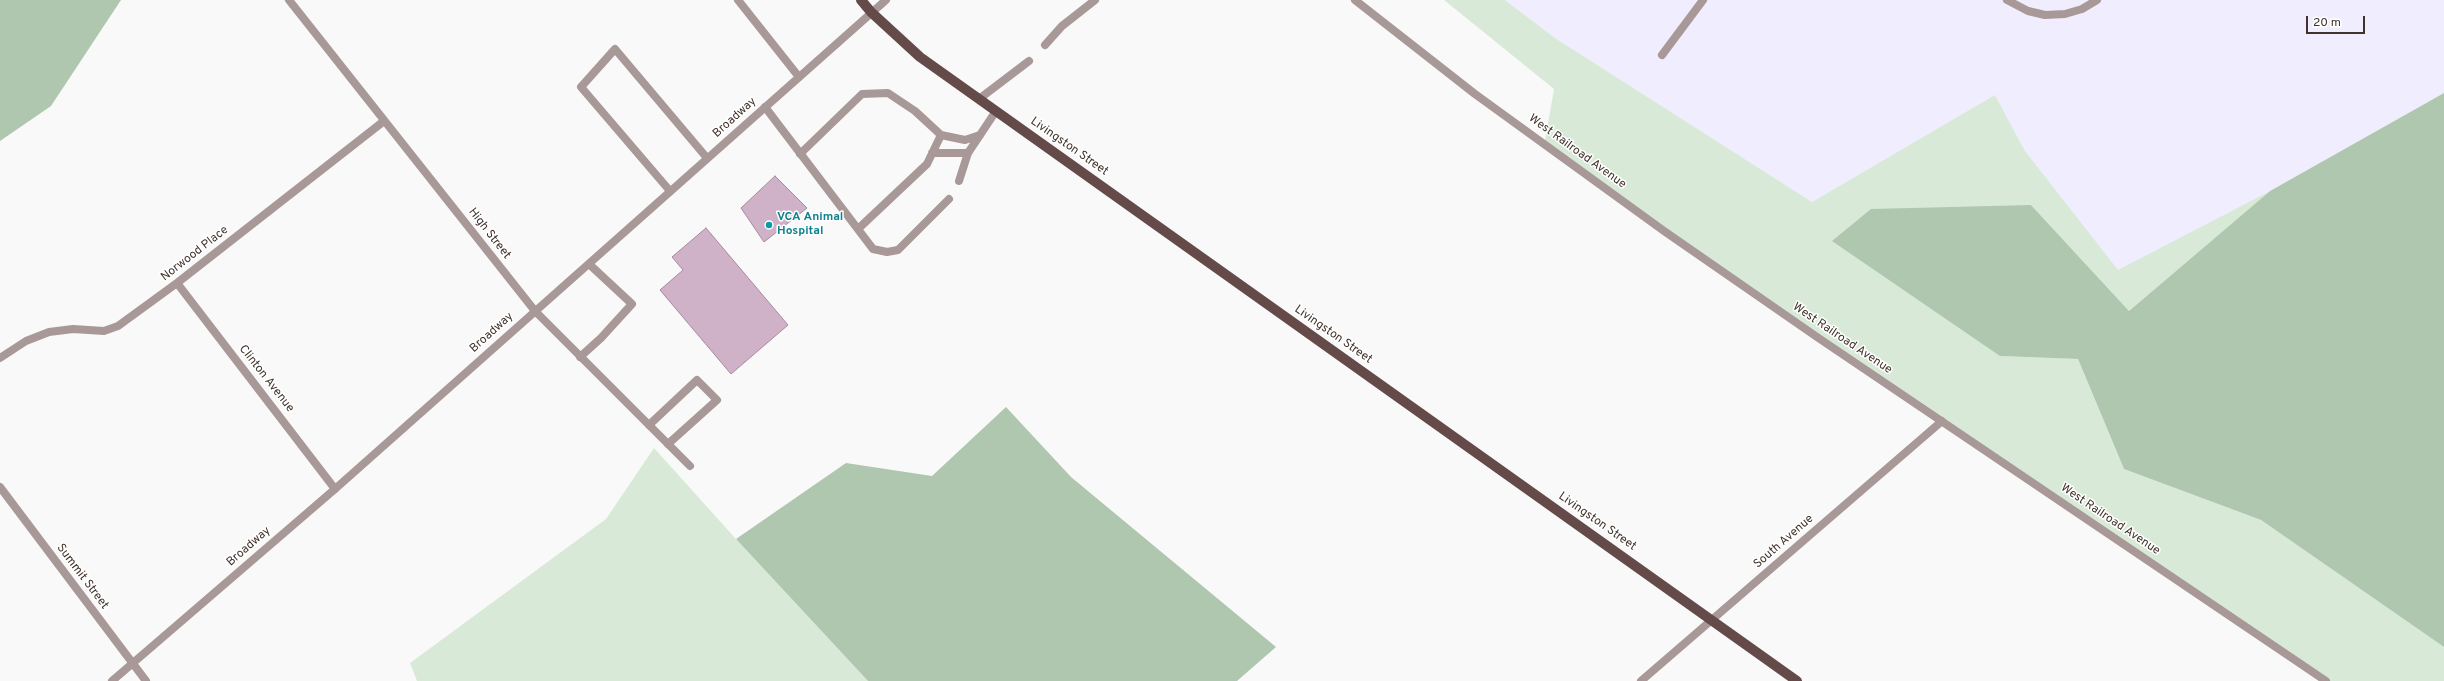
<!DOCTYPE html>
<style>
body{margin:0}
#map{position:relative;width:2444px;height:681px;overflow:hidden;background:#f9f9f9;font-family:Overpass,sans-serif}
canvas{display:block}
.scale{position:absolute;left:2306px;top:16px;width:59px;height:18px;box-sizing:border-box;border:2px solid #41332b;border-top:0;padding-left:5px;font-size:12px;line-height:14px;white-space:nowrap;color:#41332b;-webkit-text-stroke:3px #fff;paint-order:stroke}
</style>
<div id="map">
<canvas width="2444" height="681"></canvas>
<div class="scale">20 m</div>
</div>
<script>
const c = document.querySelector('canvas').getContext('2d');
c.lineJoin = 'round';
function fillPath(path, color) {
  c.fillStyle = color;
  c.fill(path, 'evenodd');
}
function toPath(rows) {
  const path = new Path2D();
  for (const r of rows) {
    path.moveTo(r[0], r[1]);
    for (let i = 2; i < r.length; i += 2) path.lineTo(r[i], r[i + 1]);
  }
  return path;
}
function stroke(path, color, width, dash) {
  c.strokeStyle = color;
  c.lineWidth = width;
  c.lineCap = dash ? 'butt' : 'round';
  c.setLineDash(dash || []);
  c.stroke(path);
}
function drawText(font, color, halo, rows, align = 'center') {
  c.font = font + ' Overpass,sans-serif';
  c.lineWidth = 3;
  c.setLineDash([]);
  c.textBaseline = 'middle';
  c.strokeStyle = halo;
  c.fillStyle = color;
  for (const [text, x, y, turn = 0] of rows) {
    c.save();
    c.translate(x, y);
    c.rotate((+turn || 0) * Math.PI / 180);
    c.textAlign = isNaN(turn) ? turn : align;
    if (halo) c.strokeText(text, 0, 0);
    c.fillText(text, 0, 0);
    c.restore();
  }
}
fillPath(toPath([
 [1505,0,2444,0,2444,93,2270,191,2118,271,2025,151,1995,96,1812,202,1555,38]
]), '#f0edff');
fillPath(toPath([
 [1444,0,1505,0,1555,38,1812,202,1995,95,2025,151,2118,270,2270,191,2129,311,2031,205,2000,356,2078,359,2124,469,2261,520,2444,647,2444,681,2319,681,1593,178,1545,141,1554,89],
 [654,448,736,539,868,681,417,681,410,663,606,519]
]), '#d8ead7');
fillPath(toPath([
 [0,0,121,0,51,106,0,141],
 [2444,93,2444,647,2261,520,2124,469,2078,359,2000,356,1832,241,1871,209,2031,205,2129,311,2270,191],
 [1006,407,1071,477,1276,647,1237,681,868,681,736,539,846,463,932,476]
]), '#afc7ae');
const building = toPath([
 [775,176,807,208,764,242,741,208,775,176],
 [706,228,788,325,731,374,660,290,683,270,672,257,706,228]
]);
fillPath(building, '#cfb2c7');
stroke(building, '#a989a0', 1);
stroke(toPath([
 [738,0,799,77],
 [1045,45,1062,26,1095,0],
 [1662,55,1703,0],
 [979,99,1029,61],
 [765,107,873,249,887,252,898,250,949,199],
 [932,153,968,153],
 [800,154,862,94,888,93,915,111,941,135,965,140,980,135],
 [959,181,968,153,996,111],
 [670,191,581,87,615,49,707,158],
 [858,229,927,164,941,135],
 [580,357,601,338,632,304,589,264],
 [649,425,697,380,717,400,668,444]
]), '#a99898', 8);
stroke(toPath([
 [289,0,535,311,690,466],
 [1355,0,1475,94,1664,231,1817,337,2326,681],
 [2007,0,2028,11,2045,15,2065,14,2082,9,2097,0],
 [177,283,335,489],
 [0,358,26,341,49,332,73,329,104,331,118,326,177,283,384,121],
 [0,487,146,681],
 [1641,681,1942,421]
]), '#a99898', 8);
stroke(toPath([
 [112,681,335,489,886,0]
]), '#a99898', 8);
stroke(toPath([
 [861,0,871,12,920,57,1797,681]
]), '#654a4a', 10);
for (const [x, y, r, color] of [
 [769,225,4,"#0f9aa8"]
]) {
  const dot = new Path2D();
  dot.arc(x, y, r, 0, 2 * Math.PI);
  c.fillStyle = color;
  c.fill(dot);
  stroke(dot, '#fff', 1.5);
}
drawText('12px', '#41332b', '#fff', [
 ["Broadway",735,118,-42],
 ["Livingston Street",1069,147,35],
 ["West Railroad Avenue",1577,152,36],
 ["High Street",489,234,52],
 ["Norwood Place",195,254,-38],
 ["Broadway",492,333,-42],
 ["Livingston Street",1333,335,35],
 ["West Railroad Avenue",1842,339,34],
 ["Clinton Avenue",266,379,52],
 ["West Railroad Avenue",2110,520,34],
 ["Livingston Street",1597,522,35],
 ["South Avenue",1784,542,-41],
 ["Broadway",249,547,-41],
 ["Summit Street",82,577,53]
]);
drawText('bold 12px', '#0d838f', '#fff', [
 ["VCA Animal",777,218],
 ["Hospital",777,232]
], 'left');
</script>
